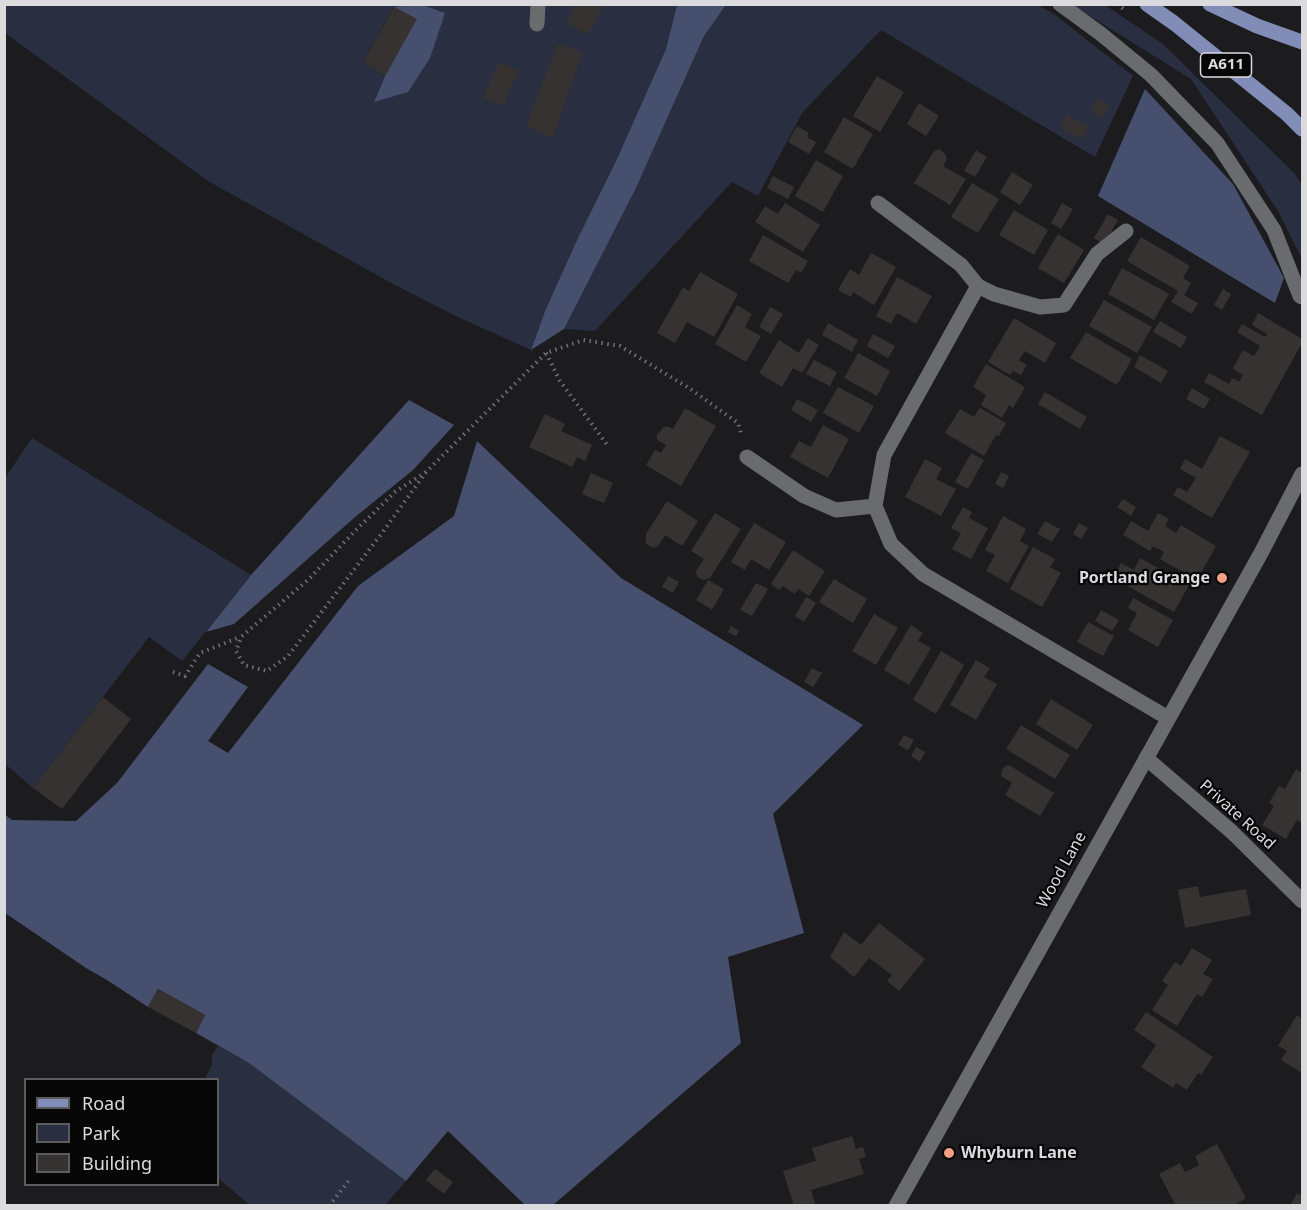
<!DOCTYPE html>
<style>
body{margin:0}
#map{position:relative;width:1307px;height:1210px;overflow:hidden;background:#1c1c1f;font-family:"Noto Sans",sans-serif}
canvas{display:block}
.frame{position:absolute;inset:0;border:6px solid #dbdbdd;pointer-events:none}
.legend{position:absolute;left:24px;top:1078px;width:195px;height:108px;box-sizing:border-box;background:#070708;border:2px solid #5c5c5d;margin:0;padding:8px 10px;list-style:none;font-size:18px;color:#dbdbdd}
.legend li{display:flex;align-items:center;gap:12px;height:30px}
.legend b{width:30px;border:2px solid #5c5c5d}
</style>
<div id="map">
<canvas width="1307" height="1210"></canvas>
<div class="frame"></div>
<ul class="legend">
<li><b style="height:8px;background:#818db7"></b>Road</li>
<li><b style="height:16px;background:#292f41"></b>Park</li>
<li><b style="height:16px;background:#353231"></b>Building</li>
</ul>
</div>
<script>
const c = document.querySelector('canvas').getContext('2d');
c.lineJoin = 'round';
function fillPath(path, color) {
  c.fillStyle = color;
  c.fill(path, 'evenodd');
}
function toPath(rows) {
  const path = new Path2D();
  for (const r of rows) {
    path.moveTo(r[0], r[1]);
    for (let i = 2; i < r.length; i += 2) path.lineTo(r[i], r[i + 1]);
  }
  return path;
}
function stroke(path, color, width, dash) {
  c.strokeStyle = color;
  c.lineWidth = width;
  c.lineCap = dash ? 'butt' : 'round';
  c.setLineDash(dash || []);
  c.stroke(path);
}
function drawText(font, color, halo, rows, align = 'center') {
  c.font = font + ' "Noto Sans",sans-serif';
  c.lineWidth = 4.5;
  c.setLineDash([]);
  c.textBaseline = 'middle';
  c.strokeStyle = halo;
  c.fillStyle = color;
  for (const [text, x, y, turn = 0] of rows) {
    c.save();
    c.translate(x, y);
    c.rotate((+turn || 0) * Math.PI / 180);
    c.textAlign = isNaN(turn) ? turn : align;
    if (halo) c.strokeText(text, 0, 0);
    c.fillText(text, 0, 0);
    c.restore();
  }
}
fillPath(toPath([
 [5,5,413,5,393,8,363,62,385,76,374,101,445,14,423,5,677,5,666,49,616,161,577,240,545,311,531,350,460,318,395,285,208,181,5,33],
 [558,43,582,53,553,138],
 [726,5,1038,5,1054,14,1133,76,1095,157,881,30,802,113,758,196,732,182,595,331,564,329,636,188,704,36],
 [1072,5,1105,5,1163,44,1295,174,1302,185,1302,259,1278,211,1191,79],
 [32,438,251,575,182,661,149,637,33,788,4,763,5,478],
 [218,1046,249,1063,406,1181,385,1205,250,1205,218,1178,218,1080,204,1080,212,1065,212,1055]
]), '#292f41');
fillPath(toPath([
 [413,5,423,5,445,13,430,58,408,92,374,102,385,76,416,19,394,7],
 [677,5,726,5,704,36,636,188,564,329,531,350,545,311,577,240,616,161,666,49],
 [1145,89,1233,184,1284,278,1275,303,1098,196],
 [409,400,454,425,413,470,354,518,234,624,206,632,251,575],
 [477,441,621,578,863,725,773,814,804,933,728,957,741,1043,553,1205,525,1205,448,1131,406,1181,249,1063,196,1033,205,1015,158,989,148,1007,107,980,86,968,5,913,4,814,12,820,76,821,117,783,208,664,248,687,208,741,228,753,358,586,454,516]
]), '#464f6d');
fillPath(toPath([
 [576,4,604,4,588,35,566,23],
 [394,7,417,19,385,76,363,62],
 [558,43,583,52,553,138,526,126],
 [499,62,519,70,503,106,483,98],
 [877,76,904,92,880,132,853,116],
 [1096,99,1109,105,1103,118,1090,112],
 [919,103,939,116,926,136,907,124],
 [1067,115,1089,126,1083,139,1060,128],
 [844,117,873,134,853,169,824,152],
 [797,126,809,133,807,137,816,142,809,154,788,142],
 [940,149,946,155,947,160,943,166,966,179,950,205,914,183,934,151],
 [976,150,987,157,975,177,964,171],
 [816,160,843,176,823,212,795,196],
 [1012,172,1033,185,1020,205,1000,192],
 [773,176,794,187,788,199,767,188],
 [972,183,999,199,978,233,951,217],
 [785,203,820,225,803,252,755,222,765,206,778,214],
 [1062,203,1073,209,1061,229,1051,223],
 [1014,210,1048,230,1034,255,999,235],
 [1108,214,1118,220,1104,244,1094,238],
 [1058,234,1084,250,1064,283,1038,268],
 [763,235,808,261,801,273,796,270,788,283,749,261],
 [1141,237,1190,266,1183,278,1191,283,1184,295,1198,303,1192,314,1171,302,1178,291,1127,261],
 [871,253,896,267,874,305,853,292,851,297,838,290,850,269,859,275],
 [1122,268,1169,294,1154,320,1108,294],
 [700,272,738,294,714,337,687,322,675,343,657,333,683,287,689,291],
 [897,277,932,296,916,324,897,313,891,324,876,316],
 [1223,289,1231,294,1222,310,1214,305],
 [1104,300,1152,327,1137,353,1089,326],
 [737,305,752,314,745,327,761,336,746,362,715,344],
 [770,307,783,314,771,334,759,327],
 [1258,313,1302,339,1302,343,1262,415,1204,382,1209,373,1229,384,1232,378,1239,382,1243,375,1233,369,1237,361,1243,350,1254,356,1260,346,1237,332,1242,324,1265,337,1267,334,1252,325],
 [1014,318,1056,343,1045,363,1025,351,1019,360,1027,365,1021,375,1013,371,1010,375,988,362],
 [1160,321,1187,337,1181,348,1153,332],
 [828,323,858,340,852,352,822,335],
 [1086,332,1132,359,1117,385,1070,358],
 [873,334,895,346,888,358,867,346],
 [808,338,819,345,802,373,793,368,782,387,759,373,779,340,799,353],
 [858,353,890,371,877,396,844,378],
 [1140,355,1168,371,1161,383,1134,367],
 [814,360,837,372,830,386,806,374],
 [986,364,1025,387,1013,408,1009,405,1002,418,981,405,986,395,973,387],
 [838,387,874,406,859,433,823,413],
 [1192,388,1210,399,1204,409,1186,399],
 [1045,392,1087,417,1080,429,1038,404],
 [797,399,818,410,811,422,791,410],
 [685,408,716,426,681,486,646,465,655,450,661,453,666,445,657,440,657,435,663,428,666,426,673,429],
 [980,408,1006,423,999,436,996,435,984,456,945,433,960,409,974,417],
 [545,414,565,424,561,431,592,445,585,461,577,457,572,467,529,447],
 [823,425,849,439,828,478,790,457,799,441,811,447],
 [1220,436,1250,452,1212,518,1173,495,1178,487,1187,492,1196,478,1180,469,1185,459,1202,469],
 [971,453,984,460,968,489,955,482],
 [925,459,942,468,936,479,956,489,941,516,905,497],
 [1001,472,1009,476,1003,488,995,484],
 [591,473,613,483,604,503,582,494],
 [1123,499,1136,507,1131,516,1117,507],
 [667,501,698,521,682,546,665,535,658,546,653,548,646,544,646,534],
 [963,507,972,512,969,518,988,528,971,559,952,549,961,533,951,528],
 [715,513,741,529,710,578,703,580,697,577,696,571,704,559,691,551],
 [1158,513,1169,519,1165,526,1176,533,1181,525,1216,546,1197,580,1160,559,1164,552,1153,546,1150,551,1123,535,1131,521,1148,531],
 [1003,516,1026,529,1020,541,1029,546,1008,583,986,571,995,555,985,550],
 [1045,521,1060,529,1052,542,1037,534],
 [754,523,786,542,769,570,751,559,745,570,731,562],
 [1079,523,1088,528,1081,539,1073,534],
 [1033,547,1055,559,1050,567,1061,573,1042,607,1010,589],
 [793,550,825,571,809,596,798,589,795,594,783,586,779,590,771,584],
 [1140,558,1189,585,1174,612,1124,584,1125,581,1115,575,1121,563,1134,570],
 [668,576,679,582,673,593,662,587],
 [834,579,867,599,853,623,819,602],
 [708,580,724,589,712,610,696,600],
 [756,583,768,589,752,616,740,610],
 [806,597,816,603,804,622,795,616],
 [1133,598,1173,620,1158,647,1128,630,1137,613,1128,608],
 [1101,610,1119,620,1112,631,1095,621],
 [874,614,898,628,876,665,852,651],
 [1088,622,1114,636,1103,656,1077,642],
 [911,625,923,633,918,641,931,648,909,685,884,670],
 [731,626,739,631,736,636,728,632],
 [941,651,964,665,936,714,913,700],
 [976,660,990,668,984,677,997,684,976,720,950,705],
 [812,668,822,673,813,687,804,682],
 [103,697,131,719,62,809,33,788],
 [1051,699,1093,725,1077,750,1036,724],
 [1021,725,1070,755,1055,779,1006,749],
 [904,735,914,740,908,750,898,745],
 [916,747,925,752,920,762,911,756],
 [1009,765,1054,793,1040,816,1005,795,1012,783,1001,776,1002,770,1005,766],
 [1296,769,1302,773,1302,823,1297,820,1286,839,1262,825,1274,806,1269,803,1279,786,1285,789],
 [1198,886,1200,897,1246,889,1251,915,1185,928,1178,890],
 [879,923,925,959,899,991,887,981,892,975,869,958,854,977,830,957,844,932,861,945],
 [1192,948,1212,960,1203,974,1213,979,1202,997,1197,994,1177,1026,1152,1010,1168,985,1162,981,1175,962,1181,966],
 [158,989,205,1015,196,1033,148,1007],
 [1146,1012,1213,1057,1201,1075,1198,1073,1187,1090,1176,1083,1173,1088,1141,1067,1156,1045,1134,1030],
 [1297,1015,1302,1019,1302,1073,1281,1060,1287,1051,1278,1046],
 [852,1136,856,1149,863,1147,866,1157,859,1159,864,1174,811,1190,816,1206,794,1206,783,1171,816,1161,812,1148],
 [1217,1144,1246,1198,1233,1206,1176,1206,1159,1174,1180,1163,1185,1172,1199,1165,1195,1156],
 [435,1169,453,1182,444,1194,426,1180],
 [1297,1193,1302,1196,1302,1206,1290,1206]
]), '#353231');
stroke(toPath([
 [1117,4,1125,10],
 [546,353,560,381,608,446],
 [426,472,395,492,355,531,309,579,241,637,236,651,244,665,267,671,288,656,382,533,426,472,546,353,583,340,620,346,689,388,738,423,742,436],
 [173,672,185,676,200,653,240,637],
 [329,1206,350,1179]
]), '#717174', 4, [1.5, 4.5]);
stroke(toPath([
 [1060,4,1101,34,1151,75,1217,143,1274,230,1300,296,1302,297],
 [537,24,538,4],
 [878,203,961,265,978,286,884,455,875,506,891,544,923,574,1168,718],
 [978,286,994,294,1040,307,1064,305,1097,254,1126,231],
 [747,457,804,496,836,510,875,506],
 [1146,758,1232,832,1302,901],
 [896,1206,1261,553,1302,474]
]), '#6a6b6e', 15);
stroke(toPath([
 [1147,4,1174,23,1287,114,1302,129],
 [1210,4,1257,26,1302,42]
]), '#818db7', 15);
for (const [x, y, r, color] of [
 [1222,578,6,"#f39f86"],
 [949,1153,6,"#f39f86"]
]) {
  const dot = new Path2D();
  dot.arc(x, y, r, 0, 2 * Math.PI);
  c.fillStyle = color;
  c.fill(dot);
  stroke(dot, '#070708', 2);
}
for (const [x, y, w] of [
 [1226,65,51]
]) {
  const box = new Path2D();
  box.roundRect(x - w / 2, y - 12, w, 24, 4.5);
  c.fillStyle = '#070708';
  c.fill(box);
  stroke(box, '#dbdbdd', 1.5);
}
drawText('bold 15px', '#dbdbdd', null, [
 ["A611",1226,65]
]);
drawText('bold 16px', '#dbdbdd', '#070708', [
 ["Portland Grange",1210,578],
 ["Whyburn Lane",961,1153,"left"]
], 'right');
drawText('16px', '#dbdbdd', '#070708', [
 ["Private Road",1237,815,42],
 ["Wood Lane",1062,870,-61]
]);
</script>
